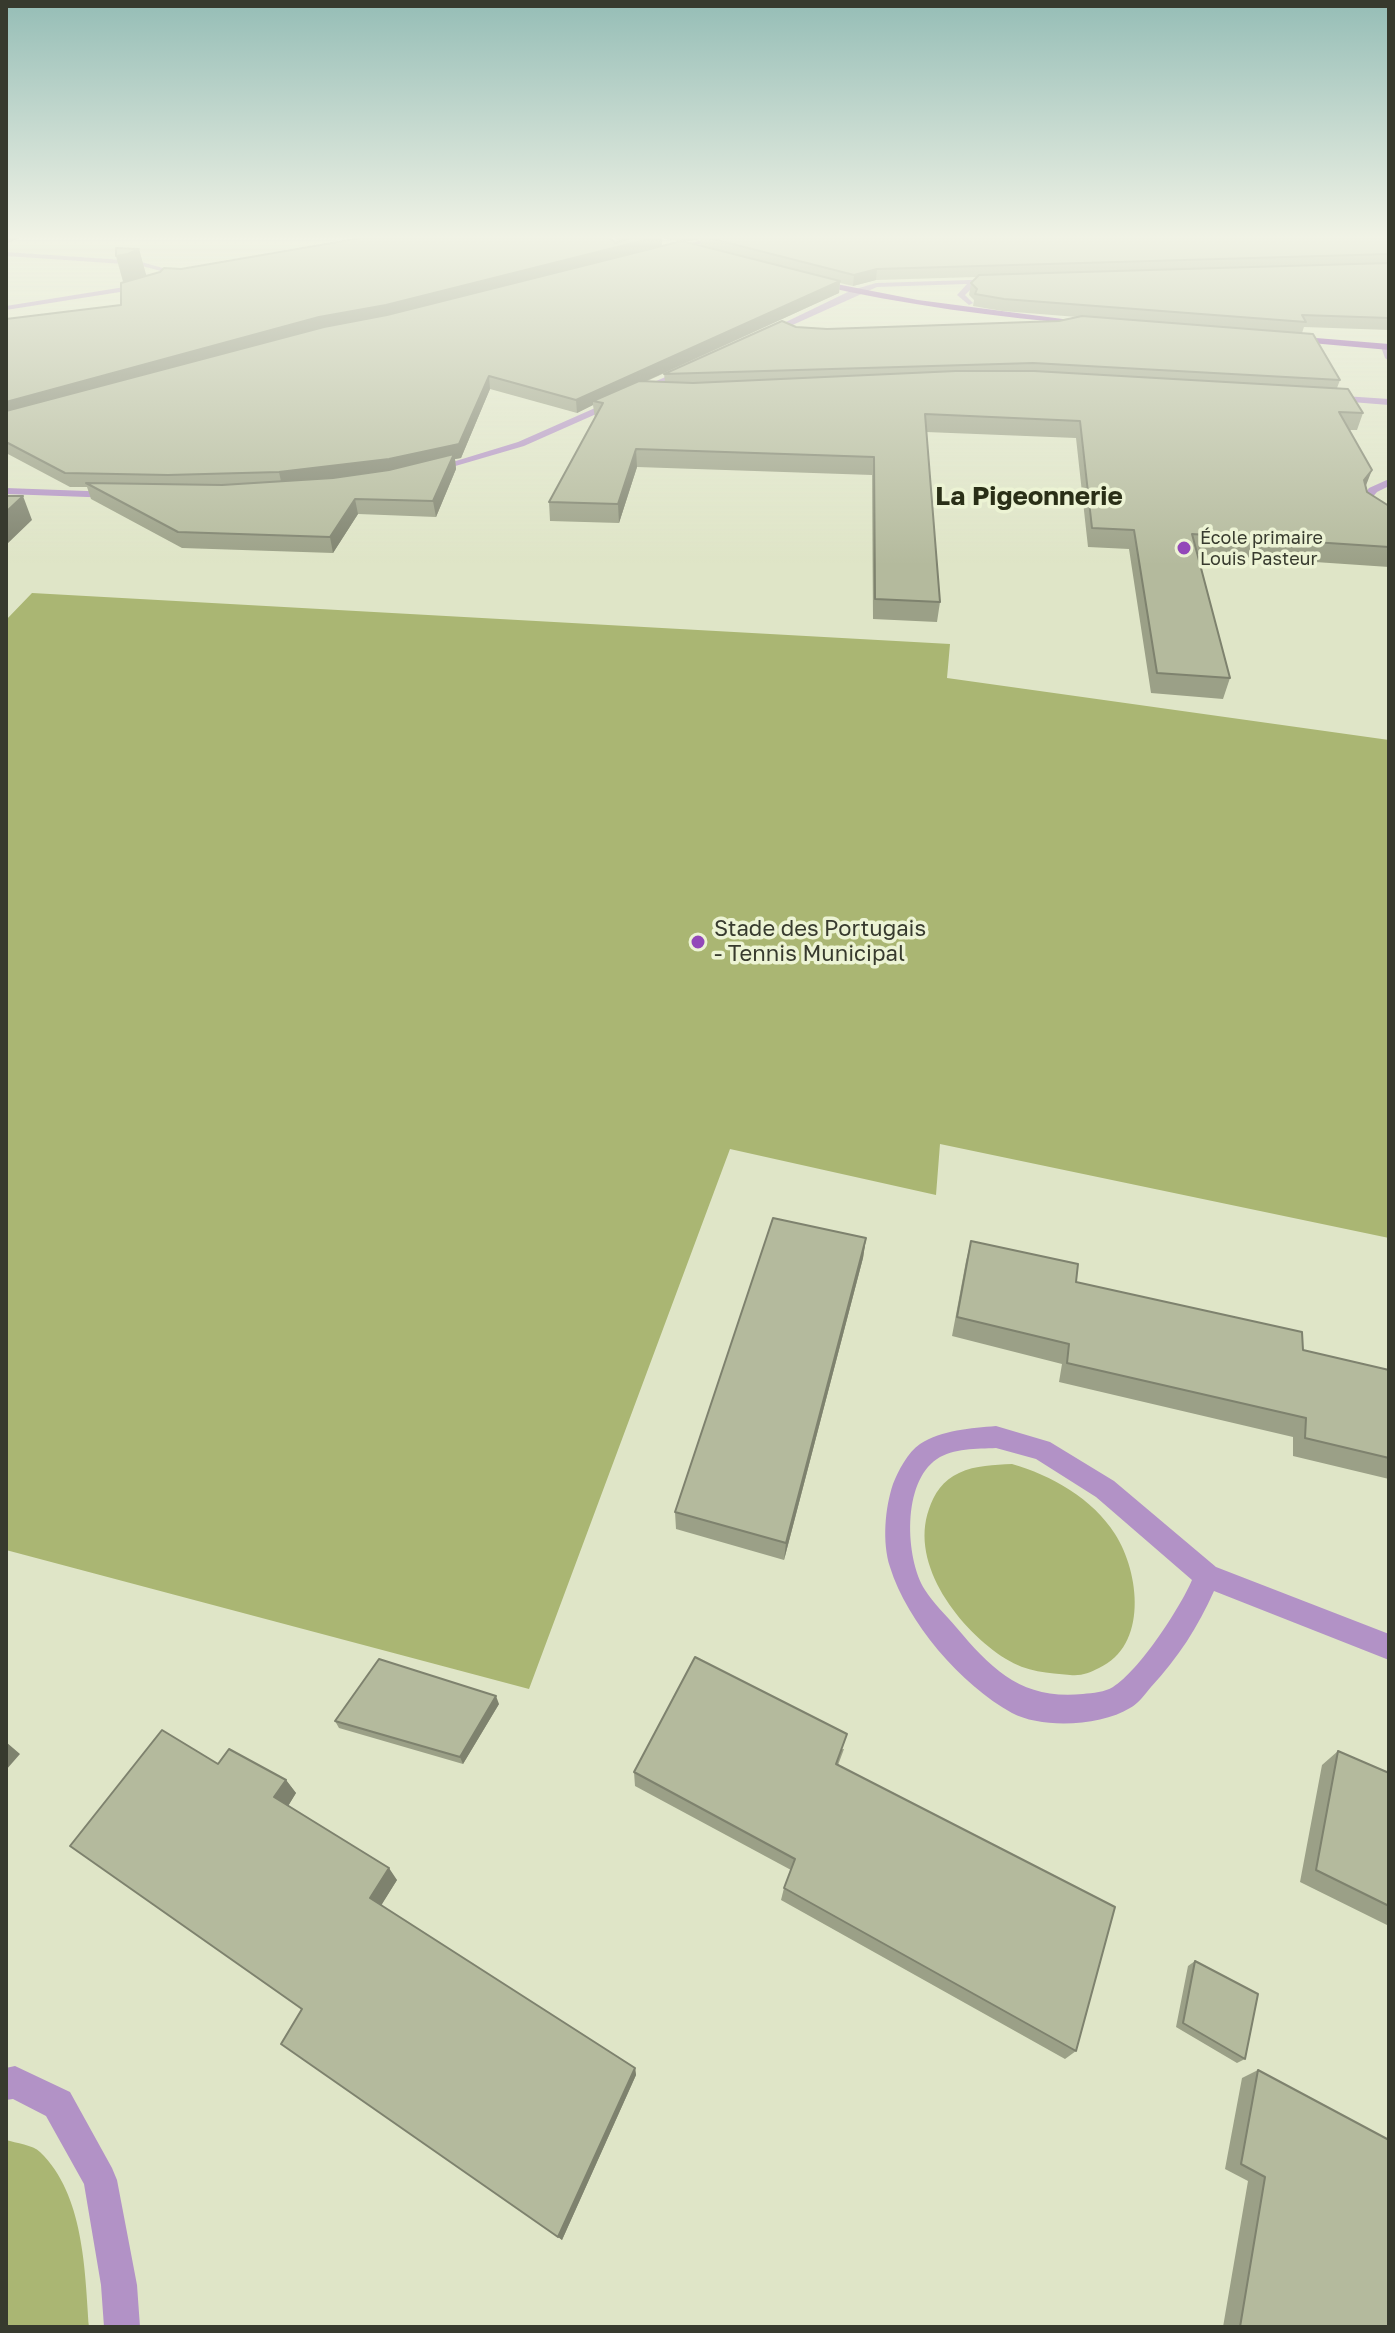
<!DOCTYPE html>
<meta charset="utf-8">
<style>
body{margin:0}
#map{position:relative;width:1395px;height:2333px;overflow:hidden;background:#dfe5c7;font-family:"Golos Text",sans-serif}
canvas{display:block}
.frame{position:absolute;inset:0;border:8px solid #373a2e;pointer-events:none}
</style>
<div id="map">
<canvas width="1395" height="2333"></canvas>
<div class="frame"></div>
</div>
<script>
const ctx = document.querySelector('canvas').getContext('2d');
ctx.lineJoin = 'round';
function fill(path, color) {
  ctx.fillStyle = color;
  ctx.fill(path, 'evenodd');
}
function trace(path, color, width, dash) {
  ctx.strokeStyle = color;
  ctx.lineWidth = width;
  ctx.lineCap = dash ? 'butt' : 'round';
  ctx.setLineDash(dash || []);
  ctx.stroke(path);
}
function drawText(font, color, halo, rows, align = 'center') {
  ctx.font = font + ' "Golos Text",sans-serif';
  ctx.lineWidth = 7;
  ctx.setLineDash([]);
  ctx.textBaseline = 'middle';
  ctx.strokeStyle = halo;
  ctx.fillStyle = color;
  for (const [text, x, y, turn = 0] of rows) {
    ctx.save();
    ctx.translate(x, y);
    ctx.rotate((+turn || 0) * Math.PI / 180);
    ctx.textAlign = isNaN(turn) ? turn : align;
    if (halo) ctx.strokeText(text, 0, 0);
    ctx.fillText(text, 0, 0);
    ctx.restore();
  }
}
const green = new Path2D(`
 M 32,593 L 950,644 L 947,678 L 1389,740 L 1389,1238 L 940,1144 L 936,1195 L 730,1149 L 529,1689 L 6,1550 L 6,620 Z
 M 1012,1464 C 1051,1475 1093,1499 1115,1534 C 1140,1573 1148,1646 1099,1668 C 1089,1673 1082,1676 1070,1675 C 1049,1673 1026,1672 1006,1659 C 960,1630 909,1565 929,1509 C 934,1494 943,1480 959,1473 C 976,1465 994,1465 1012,1464 Z
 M 6,2140 C 16,2143 33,2145 40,2152 C 84,2194 85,2271 89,2327 L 6,2327 Z`);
const minor = new Path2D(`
 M 6,252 L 138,261 L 170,270 L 162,281 L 139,289 L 6,310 L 6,306 L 137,285 L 156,277 L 161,271 L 138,265 L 6,256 Z
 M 1001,279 L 998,283 L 976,284 L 965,295 L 973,303 L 969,305 L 957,295 L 967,284 L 877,287 L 768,336 L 761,334 L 852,290 L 876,283 Z
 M 1380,344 L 1387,346 L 1389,361 L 1385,358 Z
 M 688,367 L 691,372 L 524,446 L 428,474 L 423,471 L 518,442 Z
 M 1329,395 L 1389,399 L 1389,405 L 1326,400 Z
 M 1389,479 L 1389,486 L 1377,492 L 1370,500 L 1372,506 L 1389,518 L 1389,526 L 1363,509 L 1360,500 L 1369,488 Z
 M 6,488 L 114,492 L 119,495 L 114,498 L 6,494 Z
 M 996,1426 L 1050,1442 L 1114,1481 L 1216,1567 L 1389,1634 L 1389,1660 L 1214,1591 C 1198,1627 1178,1658 1151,1687 C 1145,1694 1138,1704 1130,1708 C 1101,1726 1042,1729 1012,1713 C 961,1685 907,1622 890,1567 C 882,1542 885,1508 893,1484 C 898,1471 908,1452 920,1444 C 942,1430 971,1428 996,1426 ZM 996,1448 L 1036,1459 L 1096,1497 L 1192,1580 C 1180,1608 1139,1671 1113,1687 C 1105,1692 1093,1693 1083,1694 C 1023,1700 993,1671 956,1627 C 946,1615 933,1603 925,1590 C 905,1558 902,1482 937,1459 C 953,1448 977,1449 996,1448 Z
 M 15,2066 L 70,2092 L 112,2168 L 117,2180 L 137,2285 L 140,2327 L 104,2327 L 101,2285 L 84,2184 L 46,2116 L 13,2099 L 6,2100 L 6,2068 Z`);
const major = new Path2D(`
 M 710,238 L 721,238 L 669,252 L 665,250 Z
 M 816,280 L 918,300 L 1093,323 L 1089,325 C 996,317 904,305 813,284 Z
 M 1292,336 L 1389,344 L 1389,350 L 1289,341 Z`);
const wall = new Path2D(`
 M 615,238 L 1389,238 L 1389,330 L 1304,327 L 1302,333 L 1340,380 L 1337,388 L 1363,413 L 1357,430 L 1350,430 L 1367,492 L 1389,506 L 1389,567 L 1197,554 L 1230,678 L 1223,699 L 1151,693 L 1129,549 L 1088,547 L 1076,438 L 926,432 L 940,602 L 937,622 L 873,619 L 872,475 L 637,467 L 619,523 L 550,521 L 549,502 L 595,418 L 593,405 L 577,413 L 490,389 L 461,458 L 455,459 L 456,469 L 436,517 L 358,514 L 333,553 L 182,548 L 91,499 L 87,487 L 70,487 L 6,453 L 6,319 L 121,305 L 123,282 L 116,256 L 139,249 L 146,276 L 181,269 L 615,243 L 619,242 ZM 662,238 L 680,242 L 662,246 ZM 701,239 L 701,246 L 684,242 ZM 977,277 L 971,283 L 969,295 L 974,300 L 973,306 L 1002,311 L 1077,317 L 1059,321 L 827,329 L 796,327 L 664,374 L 665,382 L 645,382 L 839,293 L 840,283 L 853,286 L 876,280 Z
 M 866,1238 L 863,1258 L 784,1560 L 676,1529 L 675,1512 Z
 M 971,1241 L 1076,1282 L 1303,1350 L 1389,1370 L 1389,1479 L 1293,1456 L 1293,1437 L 1059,1382 L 1062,1364 L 952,1336 L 966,1261 Z
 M 499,1704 L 463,1764 L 339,1728 L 335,1721 Z
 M 844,1749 L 838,1765 L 1076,2051 L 1065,2059 L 781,1900 L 784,1888 L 791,1870 L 635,1786 L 634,1772 Z
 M 1338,1751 L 1389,1773 L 1389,1926 L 1300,1882 L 1322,1765 Z
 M 218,1764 L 286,1780 L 296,1793 L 288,1806 L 397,1880 L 381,1905 L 635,2068 L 636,2075 L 562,2240 L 302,2009 L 70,1846 Z
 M 1195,1961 L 1245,2059 L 1237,2063 L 1176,2027 L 1188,1966 Z
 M 1258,2070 L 1389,2327 L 1223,2327 L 1248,2181 L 1225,2169 L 1242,2078 Z`);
const shadedWall = new Path2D(`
 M 6,238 L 20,238 L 6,244 Z
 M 653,238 L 662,238 L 662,247 L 6,416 L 6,402 L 319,317 Z
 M 682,238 L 701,238 L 701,239 L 682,242 Z
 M 139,249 L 147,278 L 124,284 L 116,256 Z
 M 877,269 L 876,280 L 853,286 L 854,275 Z
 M 840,281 L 839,293 L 600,402 L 593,401 L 593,405 L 577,413 L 576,400 Z
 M 489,376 L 490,389 L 461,458 L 455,459 L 456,469 L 436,517 L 433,501 L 282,486 L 279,472 Z
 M 636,449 L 637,467 L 619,523 L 618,504 Z
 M 1372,470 L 1365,488 L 1364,480 Z
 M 23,496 L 32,520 L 6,545 L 6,512 Z
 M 355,499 L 358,514 L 333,553 L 330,537 Z
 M 866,1238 L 863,1258 L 784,1560 L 786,1543 Z
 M 496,1696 L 499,1704 L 463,1764 L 460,1757 Z
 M 6,1742 L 20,1754 L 6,1770 Z
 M 286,1780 L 296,1793 L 285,1811 L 274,1797 Z
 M 389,1868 L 397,1880 L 379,1909 L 370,1898 Z
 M 635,2068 L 636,2075 L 562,2240 L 558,2237 Z`);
const building = new Path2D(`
 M 361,238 L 610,238 L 615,243 L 628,239 L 627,238 L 653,238 L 386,305 L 319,317 L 6,402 L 6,319 L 121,305 L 121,283 L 160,272 L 164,268 L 181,269 Z
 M 709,238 L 1389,238 L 1389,254 L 877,269 L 854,275 Z
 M 682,241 L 840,281 L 576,400 L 489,376 L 459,444 L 389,459 L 279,472 L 168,475 L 65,473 L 6,442 L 6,411 L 324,327 L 387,315 Z
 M 116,248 L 139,249 L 128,254 L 116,256 Z
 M 1389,263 L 1389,318 L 1302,315 L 1306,322 L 1004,299 L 975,294 L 977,289 L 971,283 L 979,275 Z
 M 1082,316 L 1313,334 L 1340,380 L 1033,363 L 664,374 L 782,321 L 796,327 L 827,329 L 1059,321 Z
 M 956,371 L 1034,371 L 1348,389 L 1363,413 L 1339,412 L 1372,470 L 1364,480 L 1367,492 L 1389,506 L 1389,547 L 1192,534 L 1230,678 L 1157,673 L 1134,530 L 1092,528 L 1080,421 L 925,414 L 940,602 L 875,599 L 874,457 L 636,449 L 618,504 L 549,502 L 603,403 L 593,401 L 639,381 L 693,383 Z
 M 454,454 L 433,501 L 355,499 L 330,537 L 178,532 L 86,483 L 222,485 L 333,478 L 389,470 Z
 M 6,496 L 23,496 L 6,512 Z
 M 773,1218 L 866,1238 L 786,1543 L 675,1512 Z
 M 971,1241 L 1078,1264 L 1076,1282 L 1302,1332 L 1303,1350 L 1389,1370 L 1389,1458 L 1305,1438 L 1306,1418 L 1067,1363 L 1069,1344 L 957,1317 Z
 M 695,1657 L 847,1734 L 836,1764 L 1115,1907 L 1076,2051 L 784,1888 L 795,1859 L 634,1772 Z
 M 379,1659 L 496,1696 L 460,1757 L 335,1721 Z
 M 162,1730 L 218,1764 L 229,1749 L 286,1780 L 274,1797 L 389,1868 L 370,1898 L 635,2068 L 558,2237 L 281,2044 L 302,2009 L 70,1846 Z
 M 1338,1751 L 1389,1773 L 1389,1906 L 1316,1870 Z
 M 1195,1961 L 1258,1994 L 1245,2059 L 1183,2023 Z
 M 1258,2070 L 1389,2140 L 1389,2327 L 1240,2327 L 1265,2177 L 1241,2164 Z`);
const markers = [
 [1184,548,8,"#9348b9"],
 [698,942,8,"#9348b9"]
];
const farPoinames = [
 ["École primaire",1200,538],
 ["Louis Pasteur",1200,559]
];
const poiNames = [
 ["Stade des Portugais",714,929],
 ["- Tennis Municipal",714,954]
];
const farDistrictnames = [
 ["La Pigeonnerie",1029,497]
];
fill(green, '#aab673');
fill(minor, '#b292c6');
fill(major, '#894aaa');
fill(wall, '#9ba087');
fill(shadedWall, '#7e826e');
fill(building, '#b4ba9d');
trace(building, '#7e826e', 2);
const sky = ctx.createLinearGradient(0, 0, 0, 565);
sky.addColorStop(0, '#95bdb6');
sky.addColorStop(0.42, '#f1f3e6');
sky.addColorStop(1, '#f1f3e600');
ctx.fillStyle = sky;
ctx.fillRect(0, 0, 1395, 565);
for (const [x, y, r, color] of markers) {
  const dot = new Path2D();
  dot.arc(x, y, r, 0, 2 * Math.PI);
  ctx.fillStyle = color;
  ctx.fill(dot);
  trace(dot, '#ecf3d4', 3);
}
drawText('18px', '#373a2e', '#ecf3d4', farPoinames, 'left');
drawText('22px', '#373a2e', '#ecf3d4', poiNames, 'left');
drawText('bold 26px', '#2a2f17', '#ecf3d4', farDistrictnames);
</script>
